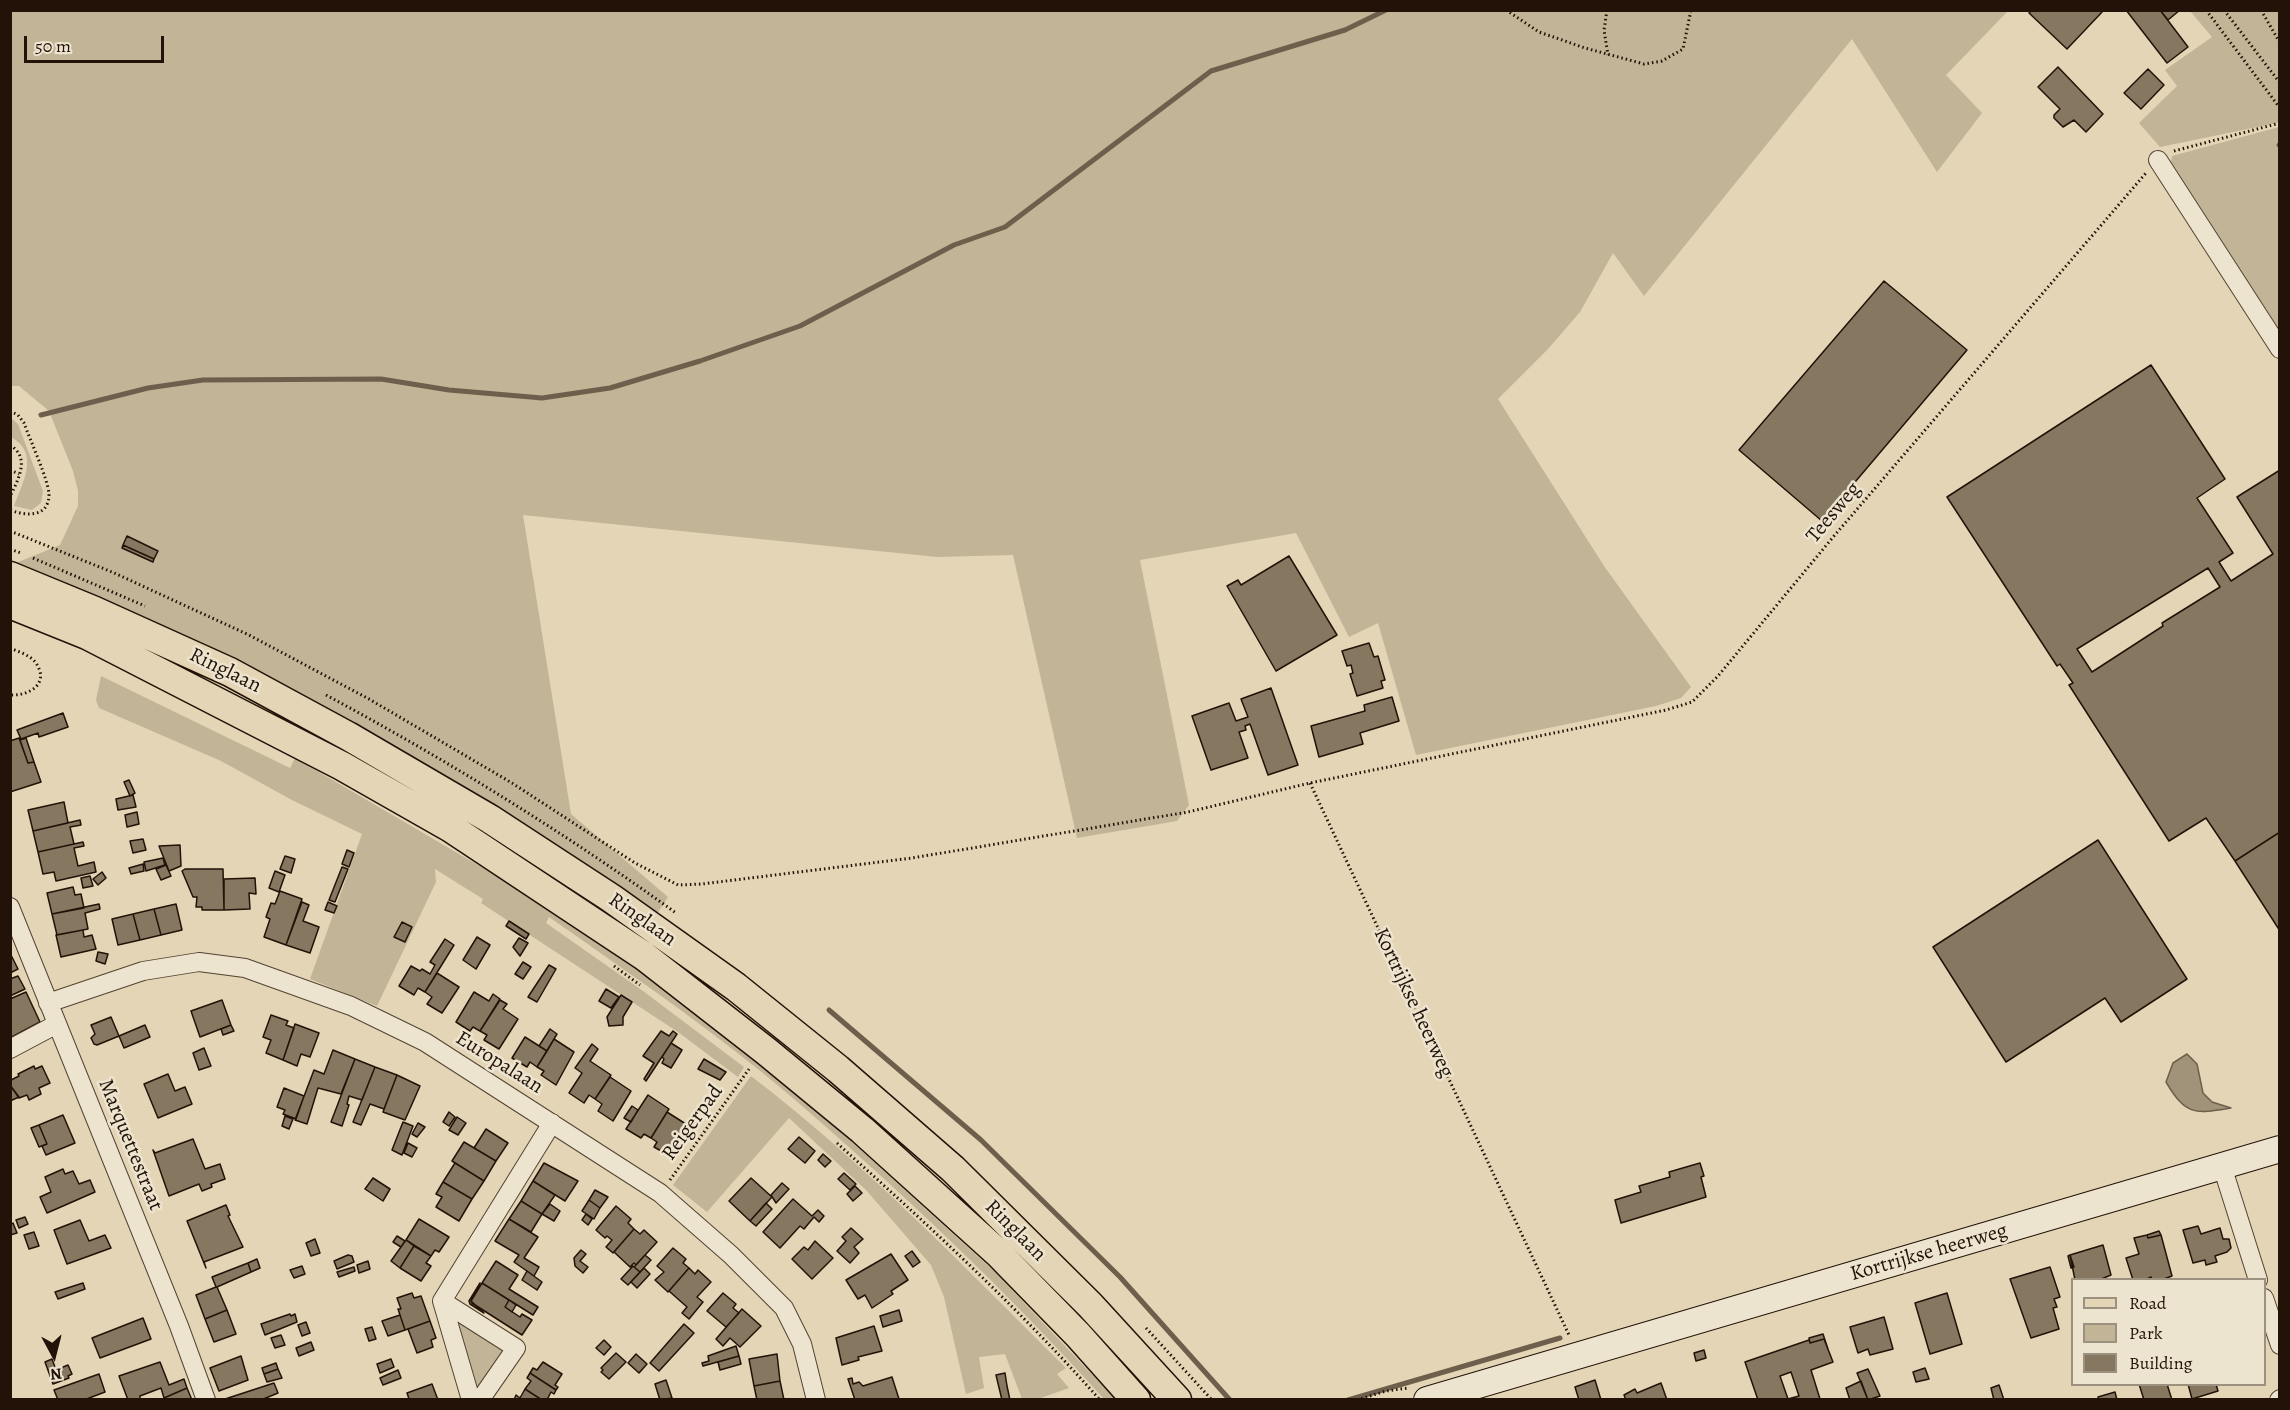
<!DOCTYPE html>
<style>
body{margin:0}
#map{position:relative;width:2290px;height:1410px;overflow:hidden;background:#e3d5b5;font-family:Alegreya,serif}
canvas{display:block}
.frame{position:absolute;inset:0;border:12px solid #221207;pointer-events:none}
.legend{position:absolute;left:2071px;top:1278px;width:195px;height:108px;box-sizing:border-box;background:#ede4cf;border:2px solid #9c907f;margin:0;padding:8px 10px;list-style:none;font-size:18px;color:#221207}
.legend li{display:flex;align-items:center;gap:12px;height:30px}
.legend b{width:30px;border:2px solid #9c907f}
.north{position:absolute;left:24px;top:1326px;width:60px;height:60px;-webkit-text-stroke:4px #ede4cf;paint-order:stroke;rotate:173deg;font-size:16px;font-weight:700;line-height:24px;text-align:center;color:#221207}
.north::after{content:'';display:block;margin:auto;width:21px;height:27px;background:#221207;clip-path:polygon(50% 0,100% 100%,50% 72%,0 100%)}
.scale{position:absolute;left:24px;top:36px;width:140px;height:27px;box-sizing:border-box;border:3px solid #221207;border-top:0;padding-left:8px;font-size:18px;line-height:21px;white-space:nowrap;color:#221207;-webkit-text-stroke:4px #ede4cf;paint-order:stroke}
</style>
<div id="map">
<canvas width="2290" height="1410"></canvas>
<div class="frame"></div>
<ul class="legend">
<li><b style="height:8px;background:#e3d5b5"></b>Road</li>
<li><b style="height:16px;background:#c2b497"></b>Park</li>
<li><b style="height:16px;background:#867761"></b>Building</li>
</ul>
<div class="north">N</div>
<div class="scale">50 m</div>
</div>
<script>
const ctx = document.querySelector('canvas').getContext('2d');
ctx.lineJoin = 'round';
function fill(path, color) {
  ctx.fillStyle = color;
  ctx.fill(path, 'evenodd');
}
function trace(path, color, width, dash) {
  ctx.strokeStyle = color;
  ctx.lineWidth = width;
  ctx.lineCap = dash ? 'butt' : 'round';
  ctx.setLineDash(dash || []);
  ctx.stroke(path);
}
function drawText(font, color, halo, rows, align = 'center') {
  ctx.font = font + ' Alegreya,serif';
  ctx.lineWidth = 5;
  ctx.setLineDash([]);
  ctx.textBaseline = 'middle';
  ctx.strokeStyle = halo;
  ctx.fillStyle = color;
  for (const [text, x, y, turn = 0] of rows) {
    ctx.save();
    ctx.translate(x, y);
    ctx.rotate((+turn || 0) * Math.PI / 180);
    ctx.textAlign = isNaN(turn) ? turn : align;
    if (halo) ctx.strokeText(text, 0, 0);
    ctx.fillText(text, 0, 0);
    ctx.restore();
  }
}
const green = new Path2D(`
 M 10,11 L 2008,11 L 1946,75 L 1982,113 L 1937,172 L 1852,39 L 1644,296 L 1613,253 L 1580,312 L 1548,349 L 1498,399 L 1604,566 L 1691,687 L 1681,698 L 1656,706 L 1416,755 L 1378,623 L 1349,637 L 1296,533 L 1140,560 L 1189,805 L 1177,821 L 1077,838 L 1013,555 L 937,557 L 523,515 L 571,814 L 668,897 L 655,917 L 11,565 L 60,545 L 78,506 L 78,491 L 73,471 L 49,411 L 19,386 L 11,386 Z
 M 2190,11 L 2279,11 L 2280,119 L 2277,123 L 2160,147 L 2139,123 L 2177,86 L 2165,70 L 2212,37 Z
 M 2279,127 L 2280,127 L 2279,330 L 2171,162 L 2172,156 Z
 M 10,417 L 18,424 L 43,491 L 41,503 L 32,510 L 14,506 C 23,482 40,453 11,437 Z
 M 101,676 L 290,768 L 295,758 L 553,909 L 635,967 L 797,1092 L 996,1273 L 1115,1399 L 1104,1399 C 1008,1292 903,1193 794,1099 C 717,1033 632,975 549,917 L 546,923 L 643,991 L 744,1067 L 738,1077 L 678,1032 L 481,903 L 483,899 L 435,869 L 436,882 L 377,1006 L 310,979 L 362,834 L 292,800 L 221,761 L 99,708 L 96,700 Z
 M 751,1076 C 865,1163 965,1268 1066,1368 L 1057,1374 L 1069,1388 L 1038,1399 L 1022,1399 L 1005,1354 L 979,1357 L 984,1388 L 966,1394 L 944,1297 L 931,1265 L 866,1190 L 789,1118 L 707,1212 L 673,1185 Z
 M 457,1321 L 501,1348 L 505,1354 L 478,1392 L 453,1322 Z`);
const water = new Path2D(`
 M 2187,1054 L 2197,1064 L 2203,1093 L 2212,1102 L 2231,1108 C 2195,1114 2186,1116 2166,1082 L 2173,1063 Z`);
const stream = new Path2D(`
 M 2279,145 L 2280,146
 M 41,415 L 148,388 L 203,380 L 381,379 L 449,390 L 542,398 L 610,388 L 700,361 L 800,326 L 954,245 L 1005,227 L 1211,71 L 1345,30 L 1386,10
 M 829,1010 L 981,1140 L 1120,1277 L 1230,1400
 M 1348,1400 L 1560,1338`);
const building = new Path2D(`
 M 2032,10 L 2104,10 L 2067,49 L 2029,13 Z
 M 2126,10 L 2160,10 L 2188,47 L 2167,63 Z
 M 2160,10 L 2180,10 L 2168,20 Z
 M 2058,67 L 2103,114 L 2086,132 L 2074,120 L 2063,127 L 2054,118 L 2054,115 L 2060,109 L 2038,87 Z
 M 2148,69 L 2164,85 L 2141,109 L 2124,93 Z
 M 1884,281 L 1967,350 L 1822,521 L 1739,450 Z
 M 2151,365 L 2225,479 L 2197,498 L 2233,553 L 2219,562 L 2231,581 L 2273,554 L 2237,497 L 2280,470 L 2280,832 L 2235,861 L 2206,818 L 2169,841 L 2069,685 L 2073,683 L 2060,664 L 2057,666 L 1947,497 ZM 2208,568 L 2220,587 L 2162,623 L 2163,626 L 2092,672 L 2077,649 Z
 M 127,536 L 158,551 L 154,559 L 123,545 Z
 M 123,545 L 154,559 L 153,562 L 122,548 Z
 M 1289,556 L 1337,635 L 1276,671 L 1227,586 L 1238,580 L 1241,585 Z
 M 1369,643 L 1374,657 L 1378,656 L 1385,680 L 1381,681 L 1383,688 L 1357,696 L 1350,674 L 1353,673 L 1351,665 L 1347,666 L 1342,651 Z
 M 1271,688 L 1298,765 L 1268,775 L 1250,724 L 1245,726 L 1246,730 L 1239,732 L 1248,758 L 1211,770 L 1192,716 L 1229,703 L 1236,721 L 1248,717 L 1241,699 Z
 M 1392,697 L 1399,721 L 1360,733 L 1363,744 L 1319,757 L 1311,726 L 1365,711 L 1364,705 Z
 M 63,713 L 68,727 L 39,737 L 38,733 L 21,739 L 17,730 Z
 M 19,738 L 28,763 L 34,762 L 41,782 L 10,792 L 10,741 Z
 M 26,738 L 34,762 L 28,763 L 20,740 Z
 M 129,780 L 135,793 L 130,796 L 124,782 Z
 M 133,795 L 136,807 L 118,810 L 116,799 Z
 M 64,802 L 68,823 L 33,831 L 28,810 Z
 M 137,812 L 139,824 L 127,827 L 125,815 Z
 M 80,820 L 81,825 L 70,827 L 74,844 L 38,852 L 33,831 Z
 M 2280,832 L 2280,931 L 2235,861 Z
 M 143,839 L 146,850 L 133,853 L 130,841 Z
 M 2098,840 L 2187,979 L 2121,1022 L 2105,998 L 2006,1062 L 1933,947 Z
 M 83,842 L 84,846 L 74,848 L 78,866 L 94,862 L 96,872 L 56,881 L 54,872 L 43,874 L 38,852 Z
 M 180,845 L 181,866 L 169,871 L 159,846 Z
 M 347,850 L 354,853 L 349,867 L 342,864 Z
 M 285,856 L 295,859 L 291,873 L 280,869 Z
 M 163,858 L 165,865 L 146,871 L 144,862 Z
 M 143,864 L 144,871 L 131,874 L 129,868 Z
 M 166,865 L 171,876 L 161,880 L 156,869 Z
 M 342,867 L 348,869 L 335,902 L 329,900 Z
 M 185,869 L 223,869 L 224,910 L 202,910 L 202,907 L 196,907 L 197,897 L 193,897 L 182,871 Z
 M 275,871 L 285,875 L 279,892 L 269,888 Z
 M 102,872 L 106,878 L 98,885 L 93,879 Z
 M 90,876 L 93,886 L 83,888 L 81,878 Z
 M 255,878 L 256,894 L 249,893 L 250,909 L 224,910 L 224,879 Z
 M 73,887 L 75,895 L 81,894 L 84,908 L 52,914 L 47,893 Z
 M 280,891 L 302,899 L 286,945 L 264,937 L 270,919 L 266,917 L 271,903 L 275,904 Z
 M 302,902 L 309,905 L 303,921 L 319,927 L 310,953 L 286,945 Z
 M 328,902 L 337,906 L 334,913 L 325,910 Z
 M 99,904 L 100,909 L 85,913 L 88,929 L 57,935 L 52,914 Z
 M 176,904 L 182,930 L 161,935 L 154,909 Z
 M 154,909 L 161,935 L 140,940 L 133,914 Z
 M 133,914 L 140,940 L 118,945 L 112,919 Z
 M 509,921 L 529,934 L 526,939 L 506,926 Z
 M 402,922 L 412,927 L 405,942 L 394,937 Z
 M 83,930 L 84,937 L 92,935 L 96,949 L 61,957 L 56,935 Z
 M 477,937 L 490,945 L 476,969 L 463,960 Z
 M 519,938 L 528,943 L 520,956 L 513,947 Z
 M 445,939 L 454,945 L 425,992 L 418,988 L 414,995 L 399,986 L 411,966 L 420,971 L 422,969 L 430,974 L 435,965 L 430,962 Z
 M 98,952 L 108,954 L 105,964 L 96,961 Z
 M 11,955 L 18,969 L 10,973 L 10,956 Z
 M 523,962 L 531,967 L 523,979 L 515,974 Z
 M 549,965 L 556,969 L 537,1002 L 528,997 Z
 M 437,973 L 459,987 L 442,1013 L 427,1004 L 432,997 L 425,992 Z
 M 18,976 L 25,989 L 10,996 L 10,979 Z
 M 606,989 L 619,997 L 611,1008 L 599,1001 Z
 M 26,992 L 40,1022 L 10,1038 L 10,999 Z
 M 474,992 L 489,1001 L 493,994 L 500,999 L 480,1031 L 473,1027 L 470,1031 L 456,1022 Z
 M 621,995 L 632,1002 L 623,1017 L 623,1025 L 609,1026 L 607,1017 Z
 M 222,1000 L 231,1025 L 200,1037 L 191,1011 Z
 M 500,1000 L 507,1004 L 503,1009 L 518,1019 L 499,1049 L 484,1040 L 487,1035 L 480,1031 Z
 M 271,1015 L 288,1021 L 286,1025 L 294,1028 L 283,1060 L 266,1053 L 271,1040 L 263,1037 Z
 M 111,1017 L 119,1036 L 145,1025 L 150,1037 L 124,1048 L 119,1036 L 97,1045 L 94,1044 L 91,1038 L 95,1034 L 91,1025 Z
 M 295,1024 L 319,1033 L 310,1057 L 301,1054 L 297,1066 L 283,1060 Z
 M 231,1025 L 234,1031 L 223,1035 L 221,1029 Z
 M 550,1029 L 557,1034 L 547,1051 L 539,1046 Z
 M 661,1031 L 669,1036 L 673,1031 L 677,1034 L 646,1081 L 644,1079 L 654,1063 L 643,1056 Z
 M 525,1037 L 547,1051 L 537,1067 L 530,1062 L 527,1067 L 512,1058 Z
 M 554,1039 L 574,1052 L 556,1085 L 541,1075 L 544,1071 L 537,1067 Z
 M 671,1043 L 682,1050 L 671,1068 L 662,1063 L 664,1059 L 662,1057 Z
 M 592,1044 L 598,1049 L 590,1061 L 611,1075 L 595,1099 L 589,1095 L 584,1103 L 569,1093 L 582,1073 L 575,1068 Z
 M 204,1048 L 211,1066 L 199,1070 L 193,1053 Z
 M 333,1050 L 355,1059 L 341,1094 L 318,1088 L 307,1124 L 295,1120 L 314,1070 L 324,1074 Z
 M 355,1059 L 375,1067 L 362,1100 L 349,1096 L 347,1104 L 349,1105 L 342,1126 L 331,1122 Z
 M 704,1059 L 726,1072 L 720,1080 L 698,1069 Z
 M 34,1066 L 35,1069 L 42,1066 L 50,1083 L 39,1088 L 41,1094 L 29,1100 L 27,1095 L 19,1098 L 10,1085 L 11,1080 L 19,1076 L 18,1074 Z
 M 375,1067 L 397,1075 L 384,1109 L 370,1104 L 361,1125 L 353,1122 Z
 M 168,1074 L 175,1091 L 185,1087 L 192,1104 L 158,1118 L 144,1084 Z
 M 397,1075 L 420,1086 L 405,1120 L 383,1112 Z
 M 610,1077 L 631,1091 L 613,1121 L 598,1111 L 602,1104 L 595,1099 Z
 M 10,1085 L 19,1097 L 10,1101 Z
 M 284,1088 L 304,1096 L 296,1119 L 283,1114 L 285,1110 L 277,1107 Z
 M 648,1095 L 669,1109 L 651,1138 L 644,1134 L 641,1138 L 626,1129 Z
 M 632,1106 L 638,1110 L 631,1122 L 624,1118 Z
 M 449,1112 L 455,1117 L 449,1126 L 443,1122 Z
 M 667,1112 L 689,1126 L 670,1156 L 654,1147 L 657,1142 L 651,1138 Z
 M 63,1115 L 75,1143 L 46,1155 L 42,1146 L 47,1144 L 39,1125 Z
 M 285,1116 L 293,1119 L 289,1129 L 282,1126 Z
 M 457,1117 L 466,1123 L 458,1135 L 449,1130 Z
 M 403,1122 L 413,1126 L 402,1155 L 392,1150 Z
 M 418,1123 L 425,1127 L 417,1137 L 412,1134 Z
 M 39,1125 L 47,1144 L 39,1147 L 31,1128 Z
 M 486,1129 L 508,1143 L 496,1161 L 474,1148 Z
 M 799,1137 L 815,1151 L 805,1163 L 788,1149 Z
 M 193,1139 L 205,1169 L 220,1164 L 225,1179 L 211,1184 L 212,1187 L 202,1191 L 199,1184 L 169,1196 L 153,1150 L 155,1153 Z
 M 464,1142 L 496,1161 L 484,1181 L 452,1161 Z
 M 408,1143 L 417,1148 L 412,1157 L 404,1153 Z
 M 823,1154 L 831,1161 L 825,1167 L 818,1160 Z
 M 455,1163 L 484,1181 L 472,1199 L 443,1182 Z
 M 544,1163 L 578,1181 L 565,1201 L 533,1181 Z
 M 1700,1163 L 1704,1176 L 1701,1177 L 1706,1197 L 1621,1223 L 1615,1200 L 1641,1192 L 1639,1186 L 1670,1177 L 1669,1172 Z
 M 63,1169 L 65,1174 L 73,1171 L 79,1184 L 90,1180 L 95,1192 L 47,1213 L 40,1197 L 51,1192 L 45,1177 Z
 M 844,1173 L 856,1184 L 850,1190 L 838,1179 Z
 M 373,1178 L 390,1189 L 383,1201 L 365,1189 Z
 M 751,1178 L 772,1197 L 750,1221 L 729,1201 Z
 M 533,1181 L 555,1195 L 542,1214 L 521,1201 Z
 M 443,1182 L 472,1199 L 459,1221 L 436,1207 L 442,1197 L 436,1194 Z
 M 782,1183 L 789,1189 L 776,1203 L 771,1195 Z
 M 855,1186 L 862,1193 L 853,1201 L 847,1194 Z
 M 595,1190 L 608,1197 L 600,1208 L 589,1200 Z
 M 793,1199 L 812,1216 L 818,1210 L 824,1216 L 819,1222 L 814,1217 L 804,1229 L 800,1226 L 780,1248 L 763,1232 Z
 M 589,1200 L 600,1208 L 594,1219 L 582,1211 Z
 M 521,1201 L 542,1214 L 531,1232 L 509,1219 Z
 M 766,1203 L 772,1209 L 756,1226 L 750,1221 Z
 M 550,1204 L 560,1211 L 554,1221 L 542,1214 Z
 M 226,1205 L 230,1215 L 228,1216 L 243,1247 L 204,1262 L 206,1268 L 187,1221 Z
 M 616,1206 L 631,1219 L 628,1223 L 634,1229 L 613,1253 L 606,1247 L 612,1240 L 607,1236 L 605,1238 L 596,1230 Z
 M 586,1214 L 592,1219 L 588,1225 L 582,1220 Z
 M 25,1217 L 28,1224 L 19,1228 L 16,1220 Z
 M 419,1219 L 449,1237 L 439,1252 L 435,1250 L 431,1256 L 406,1240 Z
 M 509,1219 L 538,1237 L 524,1258 L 539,1267 L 534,1276 L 514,1262 L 519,1255 L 495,1241 Z
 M 80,1220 L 89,1241 L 105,1235 L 111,1248 L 67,1264 L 54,1230 Z
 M 13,1223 L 17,1233 L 10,1235 L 10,1225 Z
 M 2198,1226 L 2201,1234 L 2220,1228 L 2223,1239 L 2229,1239 L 2231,1248 L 2227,1252 L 2215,1256 L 2217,1262 L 2206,1265 L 2205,1260 L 2193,1263 L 2183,1230 Z
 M 851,1228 L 863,1239 L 854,1247 L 859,1253 L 850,1263 L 837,1251 L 846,1241 L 842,1237 Z
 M 634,1229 L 640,1234 L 644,1230 L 657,1242 L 636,1265 L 634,1263 L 630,1267 L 614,1252 Z
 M 2159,1231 L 2161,1235 L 2148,1238 L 2147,1235 Z
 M 34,1232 L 39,1246 L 29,1249 L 24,1235 Z
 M 2147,1235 L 2148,1238 L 2161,1235 L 2172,1276 L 2161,1280 L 2152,1280 L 2151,1277 L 2145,1280 L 2133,1280 L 2126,1258 L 2139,1254 L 2134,1238 Z
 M 397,1236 L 405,1241 L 401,1247 L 393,1242 Z
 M 315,1239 L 320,1253 L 311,1256 L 306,1243 Z
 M 406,1240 L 414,1246 L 400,1268 L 391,1261 Z
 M 815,1241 L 833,1258 L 812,1279 L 792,1259 L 804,1247 L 808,1250 Z
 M 2103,1245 L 2111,1275 L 2099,1280 L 2075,1280 L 2070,1255 Z
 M 414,1246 L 431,1256 L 426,1263 L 431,1266 L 421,1281 L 400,1268 Z
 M 673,1248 L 686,1259 L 683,1263 L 689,1268 L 668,1292 L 655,1280 L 664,1272 L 657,1266 Z
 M 581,1250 L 586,1254 L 580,1261 L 588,1267 L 583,1273 L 575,1266 L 574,1258 Z
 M 912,1251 L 920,1262 L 913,1267 L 905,1256 Z
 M 891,1254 L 908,1280 L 891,1291 L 893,1294 L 872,1308 L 865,1295 L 858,1299 L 846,1280 Z
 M 348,1255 L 352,1256 L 354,1262 L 337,1269 L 334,1261 Z
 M 645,1255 L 651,1260 L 640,1272 L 634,1267 Z
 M 2070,1255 L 2074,1267 L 2071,1268 L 2068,1256 Z
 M 257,1259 L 260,1268 L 251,1272 L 248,1263 Z
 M 368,1261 L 370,1269 L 359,1273 L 357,1265 Z
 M 496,1261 L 518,1275 L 509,1289 L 538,1307 L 533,1315 L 482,1283 Z
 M 248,1263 L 251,1272 L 217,1287 L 227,1310 L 205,1319 L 196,1295 L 216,1287 L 212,1277 Z
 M 302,1266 L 305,1274 L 294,1278 L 290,1270 Z
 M 633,1266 L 640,1272 L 628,1285 L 621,1279 Z
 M 354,1267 L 355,1271 L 339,1277 L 337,1272 Z
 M 2050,1267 L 2060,1297 L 2054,1299 L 2057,1307 L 2053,1308 L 2059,1329 L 2031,1338 L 2010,1279 Z
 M 644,1268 L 650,1274 L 637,1288 L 631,1282 Z
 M 689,1268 L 695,1274 L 698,1270 L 711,1282 L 697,1297 L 703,1302 L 689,1319 L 682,1313 L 687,1307 L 669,1291 Z
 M 527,1271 L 542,1282 L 537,1290 L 522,1280 Z
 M 83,1283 L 85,1289 L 58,1299 L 55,1292 Z
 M 480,1283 L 471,1301 L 484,1313 L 470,1304 L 469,1301 Z
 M 482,1283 L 509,1300 L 505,1307 L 520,1317 L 522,1314 L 532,1320 L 522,1335 L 472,1303 L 471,1301 Z
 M 412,1293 L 414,1298 L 421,1296 L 430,1321 L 405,1330 L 398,1309 L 401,1309 L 397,1298 Z
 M 723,1293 L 736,1304 L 733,1308 L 739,1313 L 726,1327 L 707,1311 Z
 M 1947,1293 L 1962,1344 L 1930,1354 L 1915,1303 Z
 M 509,1300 L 516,1305 L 512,1312 L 505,1307 Z
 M 742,1309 L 761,1326 L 740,1347 L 730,1338 L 723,1346 L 716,1339 Z
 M 227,1310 L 236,1334 L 214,1342 L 205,1319 Z
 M 899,1310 L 902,1321 L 883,1327 L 880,1316 Z
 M 290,1314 L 291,1316 L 295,1314 L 297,1322 L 265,1335 L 261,1324 Z
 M 400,1315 L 405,1330 L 388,1336 L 382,1321 Z
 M 1884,1317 L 1893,1349 L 1870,1355 L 1868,1349 L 1858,1353 L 1850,1327 Z
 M 143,1318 L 151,1339 L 100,1358 L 92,1338 Z
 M 430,1321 L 436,1338 L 431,1340 L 433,1347 L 417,1353 L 408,1329 Z
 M 306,1322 L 310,1333 L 302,1336 L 298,1325 Z
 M 684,1324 L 694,1333 L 659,1371 L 650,1363 Z
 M 874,1326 L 882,1351 L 858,1357 L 859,1360 L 842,1365 L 836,1338 Z
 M 372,1327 L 376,1339 L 369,1341 L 365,1329 Z
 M 1823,1334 L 1828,1349 L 1824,1339 L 1810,1343 L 1809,1338 Z
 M 281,1335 L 285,1345 L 275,1348 L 271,1338 Z
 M 1824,1339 L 1833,1362 L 1811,1370 L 1820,1399 L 1758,1400 L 1745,1362 L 1809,1340 L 1810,1343 ZM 1791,1372 L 1799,1396 L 1788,1399 L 1780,1376 Z
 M 604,1340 L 611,1347 L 604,1355 L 596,1348 Z
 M 311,1342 L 314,1350 L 299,1356 L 296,1348 Z
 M 736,1346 L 739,1356 L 703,1366 L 702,1363 L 709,1361 L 708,1356 Z
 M 1704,1350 L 1706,1358 L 1696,1361 L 1694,1353 Z
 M 616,1353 L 626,1362 L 609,1379 L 601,1372 L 603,1370 L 601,1368 Z
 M 636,1354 L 647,1364 L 639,1373 L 628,1363 Z
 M 777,1354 L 780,1381 L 754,1386 L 749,1359 Z
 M 241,1356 L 248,1380 L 219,1391 L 210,1368 Z
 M 739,1356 L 741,1364 L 720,1370 L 718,1362 Z
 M 52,1359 L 56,1370 L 68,1365 L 72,1374 L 68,1376 L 69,1378 L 53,1384 L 45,1362 Z
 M 391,1359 L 394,1367 L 380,1373 L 377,1364 Z
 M 160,1362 L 169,1385 L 184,1379 L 187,1388 L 164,1398 L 161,1388 L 140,1396 L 140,1400 L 128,1400 L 119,1376 Z
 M 543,1362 L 562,1374 L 555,1385 L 558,1387 L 556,1390 L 530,1373 L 533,1368 L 537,1370 Z
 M 276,1363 L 278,1369 L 264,1374 L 262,1368 Z
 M 1925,1368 L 1929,1379 L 1916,1382 L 1913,1372 Z
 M 278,1369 L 282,1378 L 267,1382 L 264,1374 Z
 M 1868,1369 L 1880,1396 L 1868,1400 L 1857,1373 Z
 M 398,1370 L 401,1378 L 383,1385 L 380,1378 Z
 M 530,1373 L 556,1390 L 554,1394 L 551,1392 L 547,1400 L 542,1400 L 525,1389 L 531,1381 L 527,1378 Z
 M 1005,1373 L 1007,1386 L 1010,1400 L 1002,1400 L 996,1375 Z
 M 99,1374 L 105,1392 L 84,1400 L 58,1400 L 54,1390 Z
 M 892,1377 L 899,1399 L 855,1400 L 848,1379 L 852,1378 L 853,1384 L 859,1382 L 863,1386 Z
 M 666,1380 L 672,1398 L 660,1400 L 655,1384 Z
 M 1595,1380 L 1601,1400 L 1579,1400 L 1575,1387 Z
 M 780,1381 L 784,1400 L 757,1400 L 754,1386 Z
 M 1861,1381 L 1868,1400 L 1850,1400 L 1846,1388 Z
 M 274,1383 L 278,1393 L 261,1400 L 222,1400 Z
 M 1661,1383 L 1667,1400 L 1626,1400 L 1624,1395 L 1635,1389 L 1637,1393 Z
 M 432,1384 L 438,1400 L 409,1399 L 407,1393 Z
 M 2139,1384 L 2167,1384 L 2172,1400 L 2144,1400 Z
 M 2188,1384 L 2216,1384 L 2218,1391 L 2192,1399 Z
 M 1999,1385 L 2004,1400 L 1994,1400 L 1991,1388 Z
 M 187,1388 L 192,1400 L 165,1400 L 164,1398 Z
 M 525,1389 L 542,1400 L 514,1400 L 516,1395 L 520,1398 Z
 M 2115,1392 L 2117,1400 L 2099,1400 L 2098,1397 Z`);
const path = new Path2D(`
 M 1506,10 L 1539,32 L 1585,48 L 1644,64 L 1662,61 L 1683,49 L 1691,10
 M 1607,10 L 1604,30 L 1608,55
 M 2206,10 L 2280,108
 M 2224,10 L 2280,83
 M 2261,10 L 2280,43
 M 2174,151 L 2280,123
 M 10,411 L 18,415 L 24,423 C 30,440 48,479 49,494 C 49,518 26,516 10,510
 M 10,445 C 31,458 18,479 10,497
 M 10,470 L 19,474
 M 10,531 L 112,572 L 249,635 L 369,699 L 512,783 L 635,863 L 678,885 L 702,884 L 912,858 L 1188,812 L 1310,783 L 1666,710 L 1692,702 L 1718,676 L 1834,536 L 2146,173
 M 10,549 L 21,553
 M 33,558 L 145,606
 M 10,648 C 19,652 30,655 36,663 C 50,684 29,696 10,695
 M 326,695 C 447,760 565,833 676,913
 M 1310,783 L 1569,1335
 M 614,966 L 640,985
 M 837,1143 C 928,1225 1019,1308 1100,1400
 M 670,1180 L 749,1069
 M 1146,1328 L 1212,1400
 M 1357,1400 L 1386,1391 L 1408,1388`);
const street = new Path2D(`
 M 2158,160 L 2280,349
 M 10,907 L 179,1326 L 206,1400
 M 48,1003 L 143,971 L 199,962 L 245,968 L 351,1006 L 425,1042 L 660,1193 L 731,1255 L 784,1308 L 802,1344 L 816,1400
 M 10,1049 L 57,1024
 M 2222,1166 L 2258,1280
 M 2264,1298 L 2280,1345
 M 442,1301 L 516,1348 L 480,1400
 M 471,1400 L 442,1301 L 552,1123
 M 2279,1400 L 2280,1399`);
const secondary = new Path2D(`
 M 1427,1400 L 2280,1149`);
const primary = new Path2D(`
 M 10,576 L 95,611 L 230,672 L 348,736 L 490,819 L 611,898 L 736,987 L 838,1069 L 953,1169 L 1090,1305 L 1177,1400
 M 10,604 L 87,635 L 342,766 L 451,828 L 644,956 L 766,1051 L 862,1130 L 998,1253 L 1078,1335 L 1136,1400`);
const streetNames = [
 ["Teesweg",1834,513,-50],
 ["Ringlaan",225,671,26],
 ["Ringlaan",642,920,35],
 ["Kortrijkse heerweg",1413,1003,65],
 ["Europalaan",499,1063,32],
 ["Reigerpad",693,1123,-54],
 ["Marquettestraat",130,1145,68],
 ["Ringlaan",1015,1231,45],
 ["Kortrijkse heerweg",1929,1253,-16]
];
fill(green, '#c2b497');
fill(water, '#a1937a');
trace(water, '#6e5f4c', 1.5);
trace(stream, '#6e5f4c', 5);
fill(building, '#867761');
trace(building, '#221207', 1.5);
trace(street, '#524332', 20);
trace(secondary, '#221207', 28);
trace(primary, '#221207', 31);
trace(path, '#221207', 3, [1.5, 3]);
trace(street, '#ede4cf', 18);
trace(secondary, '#ede4cf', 26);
trace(primary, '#e3d5b5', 28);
drawText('21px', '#221207', '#ede4cf', streetNames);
</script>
